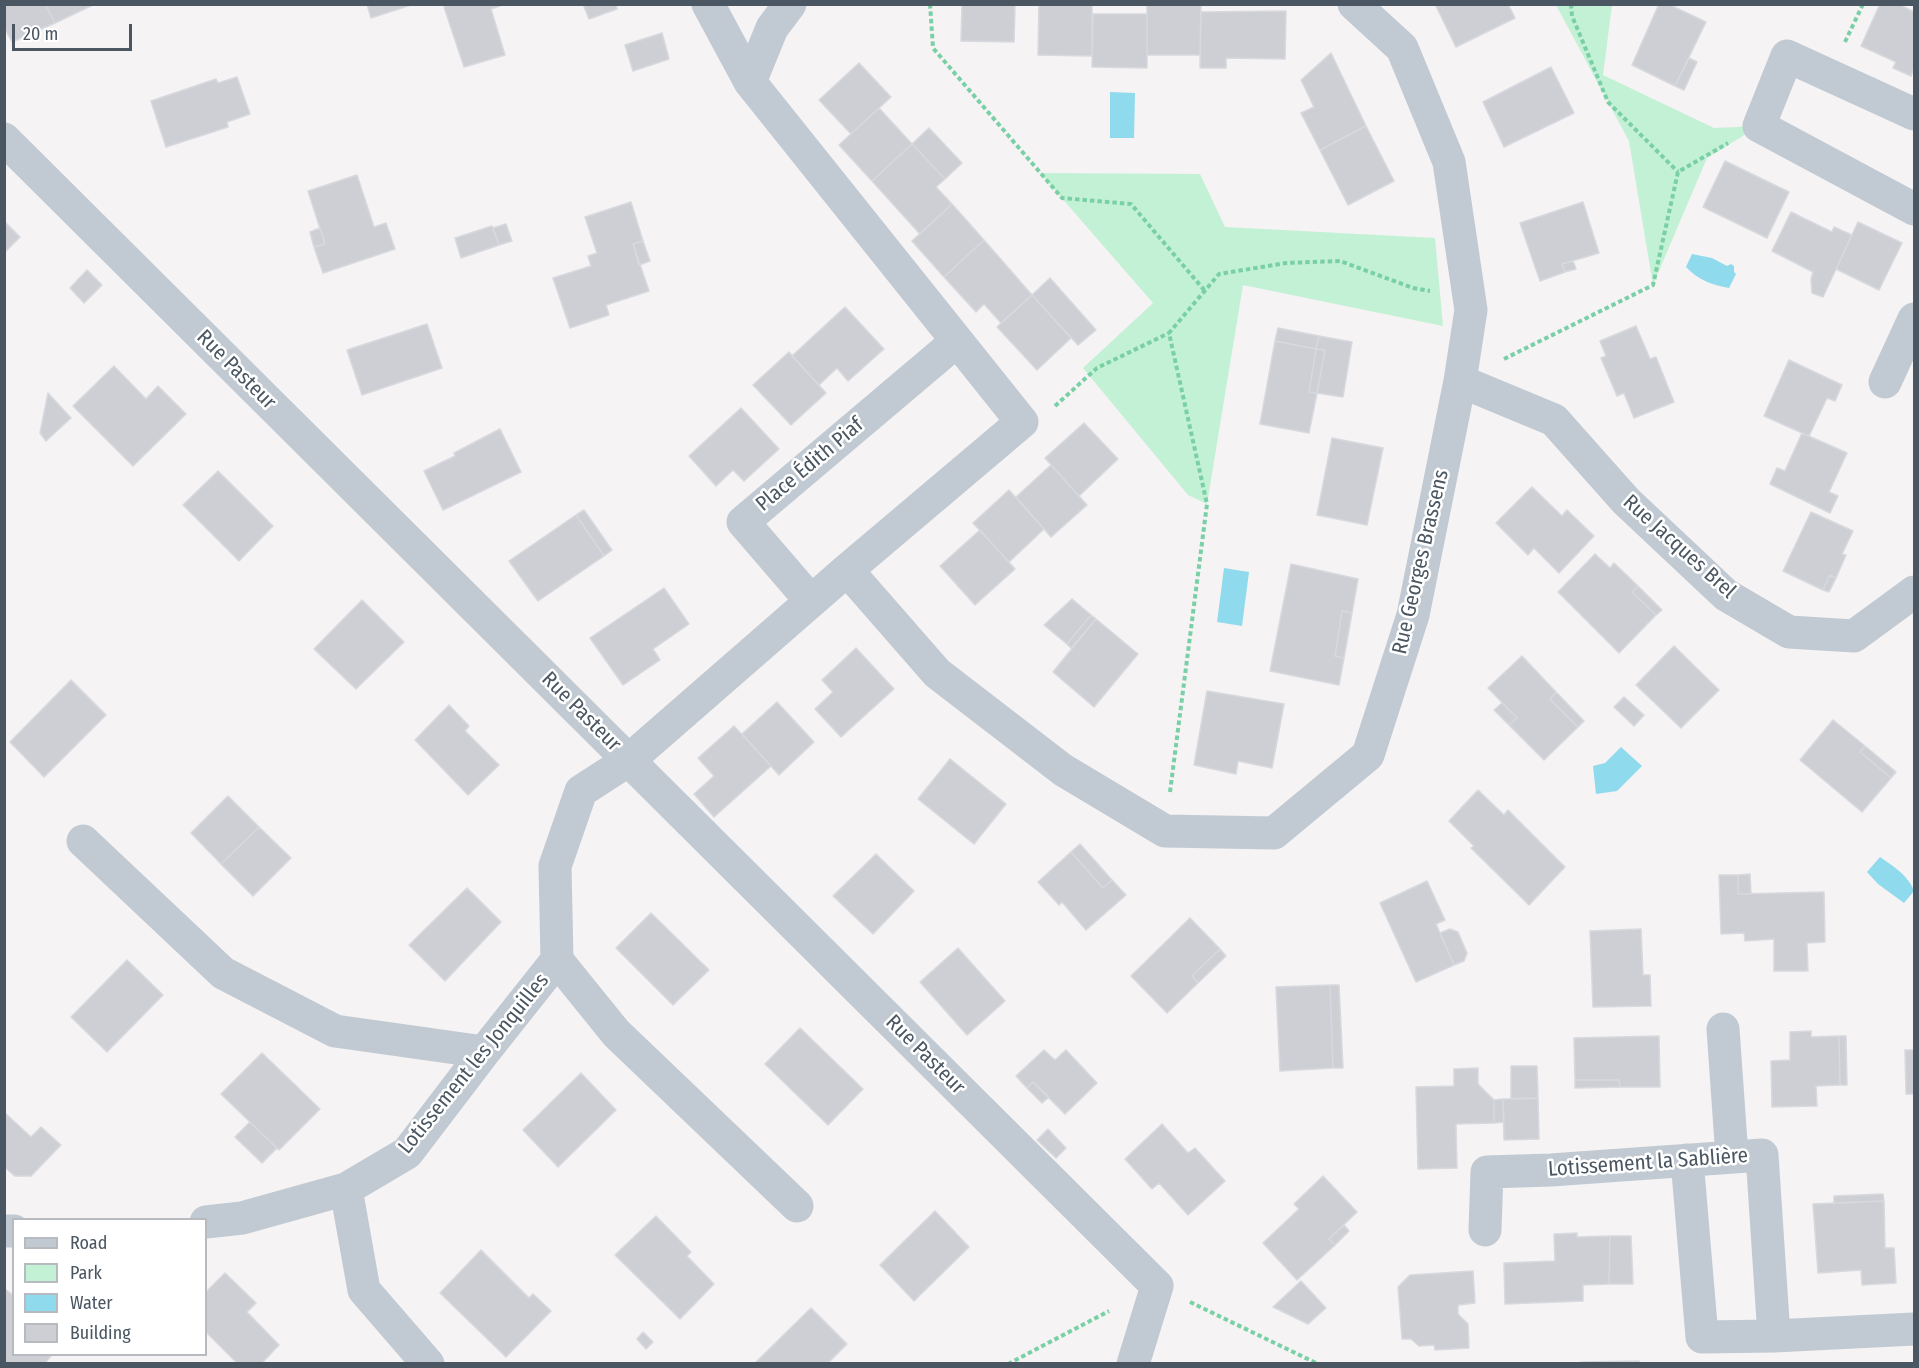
<!DOCTYPE html>
<meta charset="utf-8">
<style>
body{margin:0}
#map{position:relative;width:1919px;height:1368px;overflow:hidden;background:#f5f3f3;font-family:"Fira Sans Condensed",sans-serif}
canvas{display:block}
.frame{position:absolute;inset:0;border:6px solid #4a5661;pointer-events:none}
.legend{position:absolute;left:12px;top:1218px;width:195px;height:138px;box-sizing:border-box;background:#fff;border:2px solid #b7bbc0;margin:0;padding:8px 10px;list-style:none;font-size:18px;color:#4a5661}
.legend li{display:flex;align-items:center;gap:12px;height:30px}
.legend b{width:30px;border:2px solid #b7bbc0}
.scale{position:absolute;left:12px;top:24px;width:120px;height:27px;box-sizing:border-box;border:3px solid #4a5661;border-top:0;padding-left:8px;font-size:18px;line-height:21px;white-space:nowrap;color:#4a5661;-webkit-text-stroke:4px #fff;paint-order:stroke}
</style>
<div id="map">
<canvas width="1919" height="1368"></canvas>
<div class="frame"></div>
<ul class="legend">
<li><b style="height:8px;background:#c1cad2"></b>Road</li>
<li><b style="height:16px;background:#c3f1d5"></b>Park</li>
<li><b style="height:16px;background:#90daee"></b>Water</li>
<li><b style="height:16px;background:#cdcfd5"></b>Building</li>
</ul>
<div class="scale">20 m</div>
</div>
<script>
const ctx = document.querySelector('canvas').getContext('2d');
ctx.lineJoin = 'round';
function fill(path, color) {
  ctx.fillStyle = color;
  ctx.fill(path, 'evenodd');
}
function trace(path, color, width, dash) {
  ctx.strokeStyle = color;
  ctx.lineWidth = width;
  ctx.lineCap = dash ? 'butt' : 'round';
  ctx.setLineDash(dash || []);
  ctx.stroke(path);
}
function drawText(font, color, halo, rows, align = 'center') {
  ctx.font = font + ' "Fira Sans Condensed",sans-serif';
  ctx.lineWidth = 5;
  ctx.setLineDash([]);
  ctx.textBaseline = 'middle';
  ctx.strokeStyle = halo;
  ctx.fillStyle = color;
  for (const [text, x, y, turn = 0] of rows) {
    ctx.save();
    ctx.translate(x, y);
    ctx.rotate((+turn || 0) * Math.PI / 180);
    ctx.textAlign = isNaN(turn) ? turn : align;
    if (halo) ctx.strokeText(text, 0, 0);
    ctx.fillText(text, 0, 0);
    ctx.restore();
  }
}
const green = new Path2D(`
 M 1556,5 L 1612,5 L 1603,75 L 1714,128 L 1759,126 L 1707,158 L 1653,285 L 1629,141 Z
 M 1040,173 L 1200,174 L 1225,227 L 1435,238 L 1443,326 L 1243,285 L 1207,504 L 1188,495 L 1083,368 L 1153,303 Z`);
const water = new Path2D(`
 M 1110,92 L 1135,93 L 1134,138 L 1110,138 Z
 M 1692,254 L 1712,258 L 1727,266 L 1731,264 L 1734,266 L 1734,272 L 1736,274 L 1729,288 C 1712,285 1698,280 1686,267 Z
 M 1224,568 L 1249,572 L 1242,626 L 1217,622 Z
 M 1621,747 L 1642,766 L 1617,791 L 1596,794 L 1593,766 L 1605,763 Z
 M 1880,857 C 1893,866 1909,876 1914,891 L 1904,903 L 1878,884 L 1867,872 Z`);
const building = new Path2D(`
 M 4,4 L 45,4 L 55,23 L 12,42 L 4,27 Z
 M 45,4 L 95,4 L 55,23 Z
 M 367,4 L 411,4 L 411,5 L 371,18 Z
 M 450,4 L 505,4 L 491,9 L 505,55 L 464,67 L 444,7 Z
 M 583,4 L 616,4 L 617,9 L 589,19 Z
 M 962,4 L 1015,4 L 1014,42 L 961,41 Z
 M 1039,4 L 1092,4 L 1092,56 L 1038,55 Z
 M 1147,4 L 1201,4 L 1200,55 L 1147,55 Z
 M 1435,4 L 1508,4 L 1515,18 L 1456,47 Z
 M 1659,4 L 1668,4 L 1706,22 L 1675,86 L 1632,65 Z
 M 1880,4 L 1898,4 L 1914,12 L 1914,68 L 1911,76 L 1893,68 L 1896,62 L 1861,46 Z
 M 1286,11 L 1285,59 L 1226,58 L 1226,68 L 1200,68 L 1201,12 Z
 M 1093,14 L 1147,14 L 1147,68 L 1092,67 Z
 M 662,33 L 669,59 L 633,71 L 625,45 Z
 M 1331,53 L 1366,126 L 1320,150 L 1301,113 L 1314,107 L 1301,80 Z
 M 1689,58 L 1697,62 L 1684,90 L 1675,86 Z
 M 859,63 L 891,97 L 851,134 L 819,100 Z
 M 1551,67 L 1574,113 L 1504,147 L 1483,102 Z
 M 237,77 L 250,114 L 227,122 L 228,127 L 166,147 L 151,101 L 216,79 L 218,83 Z
 M 879,108 L 912,144 L 872,181 L 839,145 Z
 M 1366,126 L 1394,181 L 1348,205 L 1320,150 Z
 M 929,128 L 962,163 L 945,179 L 912,144 Z
 M 912,144 L 945,179 L 936,187 L 952,204 L 920,234 L 872,181 Z
 M 1725,161 L 1789,192 L 1767,238 L 1703,207 Z
 M 357,175 L 374,227 L 386,223 L 395,249 L 323,273 L 314,247 L 325,244 L 308,191 Z
 M 631,202 L 643,241 L 633,244 L 649,291 L 606,305 L 609,315 L 570,328 L 553,278 L 591,266 L 588,256 L 597,253 L 585,217 Z
 M 1583,202 L 1599,253 L 1562,264 L 1565,272 L 1540,281 L 1520,223 Z
 M 952,204 L 984,240 L 944,277 L 912,241 Z
 M 1791,212 L 1832,232 L 1834,227 L 1852,235 L 1823,297 L 1812,293 L 1811,279 L 1813,272 L 1772,251 Z
 M 4,221 L 20,237 L 4,253 Z
 M 1858,222 L 1902,243 L 1879,290 L 1836,269 Z
 M 506,224 L 512,241 L 499,245 L 493,228 Z
 M 492,226 L 499,245 L 461,258 L 455,238 Z
 M 320,228 L 325,244 L 314,247 L 310,232 Z
 M 984,240 L 1032,295 L 1001,323 L 984,304 L 976,312 L 944,277 Z
 M 643,241 L 650,261 L 639,265 L 633,244 Z
 M 1573,261 L 1576,269 L 1565,272 L 1562,264 Z
 M 87,270 L 102,285 L 84,303 L 70,288 Z
 M 1050,278 L 1096,330 L 1078,345 L 1032,295 Z
 M 1032,295 L 1071,338 L 1037,370 L 997,327 Z
 M 845,307 L 884,349 L 848,381 L 837,368 L 819,385 L 792,356 Z
 M 427,324 L 442,368 L 362,395 L 347,350 Z
 M 1636,326 L 1650,359 L 1656,357 L 1674,402 L 1634,418 L 1624,393 L 1617,396 L 1601,358 L 1606,356 L 1600,341 Z
 M 1278,328 L 1319,336 L 1316,349 L 1275,341 Z
 M 1319,336 L 1352,342 L 1343,397 L 1317,393 L 1325,350 L 1316,349 Z
 M 1275,341 L 1316,349 L 1309,392 L 1317,393 L 1309,433 L 1260,424 Z
 M 1316,349 L 1325,350 L 1317,393 L 1309,392 Z
 M 789,352 L 826,393 L 791,425 L 753,385 Z
 M 1789,360 L 1842,385 L 1835,401 L 1827,398 L 1809,436 L 1764,416 Z
 M 114,366 L 146,399 L 158,386 L 186,414 L 133,466 L 73,406 Z
 M 48,393 L 71,418 L 46,441 L 40,433 Z
 M 741,408 L 779,449 L 744,481 L 733,470 L 716,486 L 689,456 Z
 M 1084,423 L 1118,459 L 1079,496 L 1045,458 Z
 M 500,429 L 521,472 L 443,510 L 424,471 L 455,456 L 454,453 Z
 M 1802,433 L 1847,453 L 1829,492 L 1838,496 L 1830,513 L 1770,484 L 1777,468 L 1785,471 Z
 M 1332,438 L 1383,448 L 1367,525 L 1317,515 Z
 M 1051,465 L 1087,505 L 1051,537 L 1016,497 Z
 M 218,471 L 273,526 L 239,561 L 183,505 Z
 M 1532,487 L 1562,516 L 1567,510 L 1594,536 L 1559,573 L 1534,548 L 1528,555 L 1496,523 Z
 M 1009,490 L 1044,529 L 1009,562 L 973,523 Z
 M 584,510 L 612,550 L 604,556 L 576,515 Z
 M 1811,512 L 1853,531 L 1842,554 L 1846,555 L 1836,578 L 1830,575 L 1823,590 L 1783,571 Z
 M 576,515 L 604,556 L 538,601 L 509,561 Z
 M 980,530 L 1015,569 L 975,605 L 940,566 Z
 M 1595,554 L 1610,568 L 1614,563 L 1638,586 L 1632,592 L 1656,615 L 1619,653 L 1558,592 Z
 M 1291,564 L 1358,579 L 1352,613 L 1342,611 L 1335,656 L 1344,658 L 1339,685 L 1270,671 Z
 M 1830,575 L 1836,578 L 1829,592 L 1823,590 Z
 M 1638,586 L 1662,610 L 1656,615 L 1632,592 Z
 M 664,588 L 689,624 L 653,649 L 660,660 L 623,685 L 590,638 Z
 M 1072,599 L 1091,615 L 1067,644 L 1044,625 Z
 M 362,600 L 404,642 L 356,689 L 314,649 Z
 M 1342,611 L 1352,613 L 1344,658 L 1335,656 Z
 M 1091,615 L 1096,619 L 1071,648 L 1067,644 Z
 M 1096,619 L 1138,654 L 1094,707 L 1053,672 Z
 M 1674,646 L 1719,690 L 1681,728 L 1636,685 Z
 M 856,648 L 894,689 L 841,737 L 815,709 L 833,692 L 822,680 Z
 M 1522,656 L 1556,692 L 1550,699 L 1578,727 L 1544,760 L 1509,725 L 1517,718 L 1488,688 Z
 M 71,680 L 106,715 L 44,777 L 10,742 Z
 M 1207,691 L 1284,704 L 1272,768 L 1238,761 L 1236,774 L 1194,765 Z
 M 1556,692 L 1584,721 L 1578,727 L 1550,699 Z
 M 1624,697 L 1644,715 L 1634,726 L 1614,707 Z
 M 777,702 L 814,742 L 779,775 L 742,734 Z
 M 1502,703 L 1517,718 L 1509,725 L 1494,710 Z
 M 449,705 L 469,726 L 465,731 L 499,765 L 468,795 L 415,740 Z
 M 1833,720 L 1865,746 L 1860,752 L 1891,778 L 1862,812 L 1800,760 Z
 M 734,726 L 771,766 L 714,817 L 694,794 L 714,776 L 698,758 Z
 M 1865,746 L 1896,772 L 1891,778 L 1860,752 Z
 M 950,759 L 1006,804 L 974,844 L 918,799 Z
 M 1478,790 L 1504,815 L 1508,810 L 1565,867 L 1529,905 L 1471,848 L 1474,846 L 1449,821 Z
 M 228,796 L 259,827 L 221,864 L 191,833 Z
 M 259,827 L 291,858 L 253,896 L 221,864 Z
 M 1080,844 L 1112,880 L 1103,888 L 1071,852 Z
 M 1071,852 L 1103,888 L 1112,880 L 1126,895 L 1086,930 L 1062,902 L 1059,905 L 1038,882 Z
 M 876,854 L 914,891 L 873,934 L 833,896 Z
 M 1750,874 L 1751,894 L 1738,894 L 1738,875 Z
 M 1719,875 L 1738,875 L 1738,894 L 1824,892 L 1825,942 L 1807,943 L 1808,971 L 1774,971 L 1774,939 L 1745,941 L 1744,933 L 1721,934 Z
 M 1427,881 L 1445,920 L 1436,924 L 1454,965 L 1416,982 L 1380,903 Z
 M 467,888 L 501,922 L 445,981 L 409,945 Z
 M 651,913 L 709,970 L 673,1005 L 616,948 Z
 M 1190,918 L 1220,949 L 1192,976 L 1198,983 L 1167,1013 L 1131,976 Z
 M 1450,929 L 1458,932 L 1467,953 L 1464,961 L 1454,965 L 1440,933 Z
 M 1641,929 L 1643,975 L 1650,975 L 1651,1006 L 1593,1007 L 1590,931 Z
 M 958,948 L 1005,1001 L 967,1035 L 920,982 Z
 M 1220,949 L 1226,956 L 1198,983 L 1192,976 Z
 M 127,960 L 163,995 L 107,1052 L 71,1017 Z
 M 1330,985 L 1339,985 L 1343,1068 L 1333,1068 Z
 M 1330,985 L 1333,1068 L 1280,1071 L 1276,987 Z
 M 800,1028 L 863,1089 L 828,1125 L 765,1064 Z
 M 1811,1031 L 1811,1037 L 1839,1036 L 1840,1085 L 1816,1086 L 1817,1106 L 1772,1107 L 1771,1061 L 1790,1060 L 1790,1032 Z
 M 1659,1036 L 1660,1087 L 1620,1087 L 1619,1080 L 1575,1080 L 1574,1038 Z
 M 1839,1036 L 1846,1036 L 1847,1085 L 1840,1085 Z
 M 1044,1050 L 1055,1060 L 1066,1050 L 1097,1083 L 1065,1114 L 1033,1082 L 1027,1088 L 1016,1076 Z
 M 1905,1050 L 1914,1050 L 1914,1094 L 1906,1094 Z
 M 262,1053 L 320,1109 L 279,1150 L 221,1094 Z
 M 1511,1066 L 1537,1066 L 1538,1098 L 1511,1099 Z
 M 1478,1068 L 1478,1084 L 1494,1100 L 1494,1123 L 1456,1124 L 1457,1168 L 1418,1169 L 1416,1087 L 1454,1086 L 1454,1069 Z
 M 581,1073 L 616,1110 L 558,1167 L 523,1130 Z
 M 1575,1080 L 1619,1080 L 1620,1087 L 1575,1088 Z
 M 1033,1082 L 1049,1097 L 1042,1103 L 1027,1088 Z
 M 1538,1098 L 1539,1139 L 1504,1140 L 1503,1099 Z
 M 1503,1099 L 1504,1122 L 1494,1123 L 1494,1100 Z
 M 4,1112 L 31,1137 L 41,1127 L 61,1145 L 31,1176 L 15,1176 L 4,1167 Z
 M 250,1122 L 277,1148 L 262,1163 L 235,1137 Z
 M 1162,1124 L 1188,1153 L 1195,1148 L 1225,1181 L 1188,1215 L 1159,1183 L 1152,1189 L 1125,1159 Z
 M 1048,1129 L 1066,1148 L 1056,1158 L 1037,1140 Z
 M 1323,1176 L 1357,1212 L 1329,1239 L 1335,1245 L 1297,1280 L 1263,1243 L 1299,1209 L 1294,1204 Z
 M 1883,1194 L 1884,1201 L 1834,1203 L 1834,1196 Z
 M 1884,1201 L 1885,1248 L 1894,1248 L 1896,1283 L 1862,1285 L 1861,1270 L 1818,1273 L 1813,1204 Z
 M 935,1211 L 969,1247 L 914,1301 L 880,1265 Z
 M 656,1216 L 691,1252 L 687,1256 L 714,1284 L 680,1319 L 615,1255 Z
 M 1344,1225 L 1349,1231 L 1335,1245 L 1329,1239 Z
 M 1577,1233 L 1577,1237 L 1610,1236 L 1609,1284 L 1583,1285 L 1583,1301 L 1505,1304 L 1504,1263 L 1555,1261 L 1554,1234 Z
 M 1610,1236 L 1631,1236 L 1633,1284 L 1609,1284 Z
 M 481,1250 L 529,1298 L 533,1294 L 551,1311 L 506,1357 L 440,1293 Z
 M 1473,1271 L 1475,1303 L 1458,1305 L 1458,1314 L 1468,1324 L 1469,1348 L 1435,1350 L 1434,1345 L 1419,1346 L 1411,1339 L 1402,1339 L 1398,1287 L 1410,1275 Z
 M 225,1273 L 256,1303 L 247,1312 L 279,1345 L 261,1364 L 238,1364 L 206,1332 L 206,1292 Z
 M 1301,1281 L 1326,1308 L 1308,1324 L 1273,1307 Z
 M 4,1288 L 14,1296 L 14,1354 L 53,1354 L 44,1364 L 4,1364 Z
 M 811,1308 L 847,1344 L 827,1364 L 754,1364 Z
 M 643,1332 L 653,1342 L 646,1349 L 637,1339 Z
 M 1639,1361 L 1639,1364 L 1582,1364 L 1581,1362 Z`);
const path = new Path2D(`
 M 930,4 L 933,48 L 1062,198 L 1131,204 L 1205,291
 M 1571,4 L 1572,16 L 1608,102 L 1678,172
 M 1845,42 L 1863,4
 M 1504,359 L 1653,285 L 1678,172 L 1728,143
 M 1055,406 L 1097,368 L 1169,333
 M 1170,792 L 1207,504 L 1169,333 L 1219,274 L 1286,263 L 1340,261 L 1413,288 L 1430,291
 M 1190,1302 L 1318,1364
 M 1008,1364 L 1109,1311`);
const minor = new Path2D(`
 M 750,82 L 772,28 L 790,4
 M 1914,114 L 1787,56 L 1759,126 L 1914,209
 M 4,139 L 1157,1286 L 1133,1364
 M 1460,381 L 1554,420 L 1626,501 L 1726,595 L 1789,632 L 1854,636 L 1914,592
 M 1885,382 L 1914,319
 M 847,570 L 937,673 L 1063,770 L 1165,831 L 1274,833 L 1368,755 L 1413,615 L 1460,381 L 1471,310 L 1449,162 L 1402,48 L 1354,4
 M 811,601 L 743,522 L 957,341
 M 83,841 L 223,973 L 335,1031 L 484,1052
 M 557,960 L 616,1033 L 797,1206
 M 1723,1029 L 1732,1157
 M 1687,1160 L 1702,1337 L 1774,1336
 M 346,1189 L 364,1290 L 428,1364
 M 206,1222 L 242,1218 L 346,1189 L 407,1153 L 484,1052 L 557,960 L 555,866 L 581,791 L 629,760 L 847,570 L 1022,422 L 750,82 L 708,4
 M 1485,1230 L 1487,1172 L 1551,1170 L 1762,1155 L 1774,1336 L 1914,1329
 M 4,1231 L 14,1231`);
const streetNames = [
 ["Rue Pasteur",236,370,45],
 ["Place Édith Piaf",810,465,-40],
 ["Rue Jacques Brel",1679,547,42],
 ["Rue Georges Brassens",1421,562,-77],
 ["Rue Pasteur",581,712,45],
 ["Rue Pasteur",925,1055,45],
 ["Lotissement les Jonquilles",474,1064,-51],
 ["Lotissement la Sablière",1648,1163,-4]
];
fill(green, '#c3f1d5');
fill(water, '#90daee');
fill(building, '#cdcfd5');
trace(building, '#d7d9de', 1.5);
trace(path, '#7ad0a6', 4, [4.5, 3]);
trace(minor, '#c1cad2', 33);
drawText('21px', '#4a5661', '#fff', streetNames);
</script>
